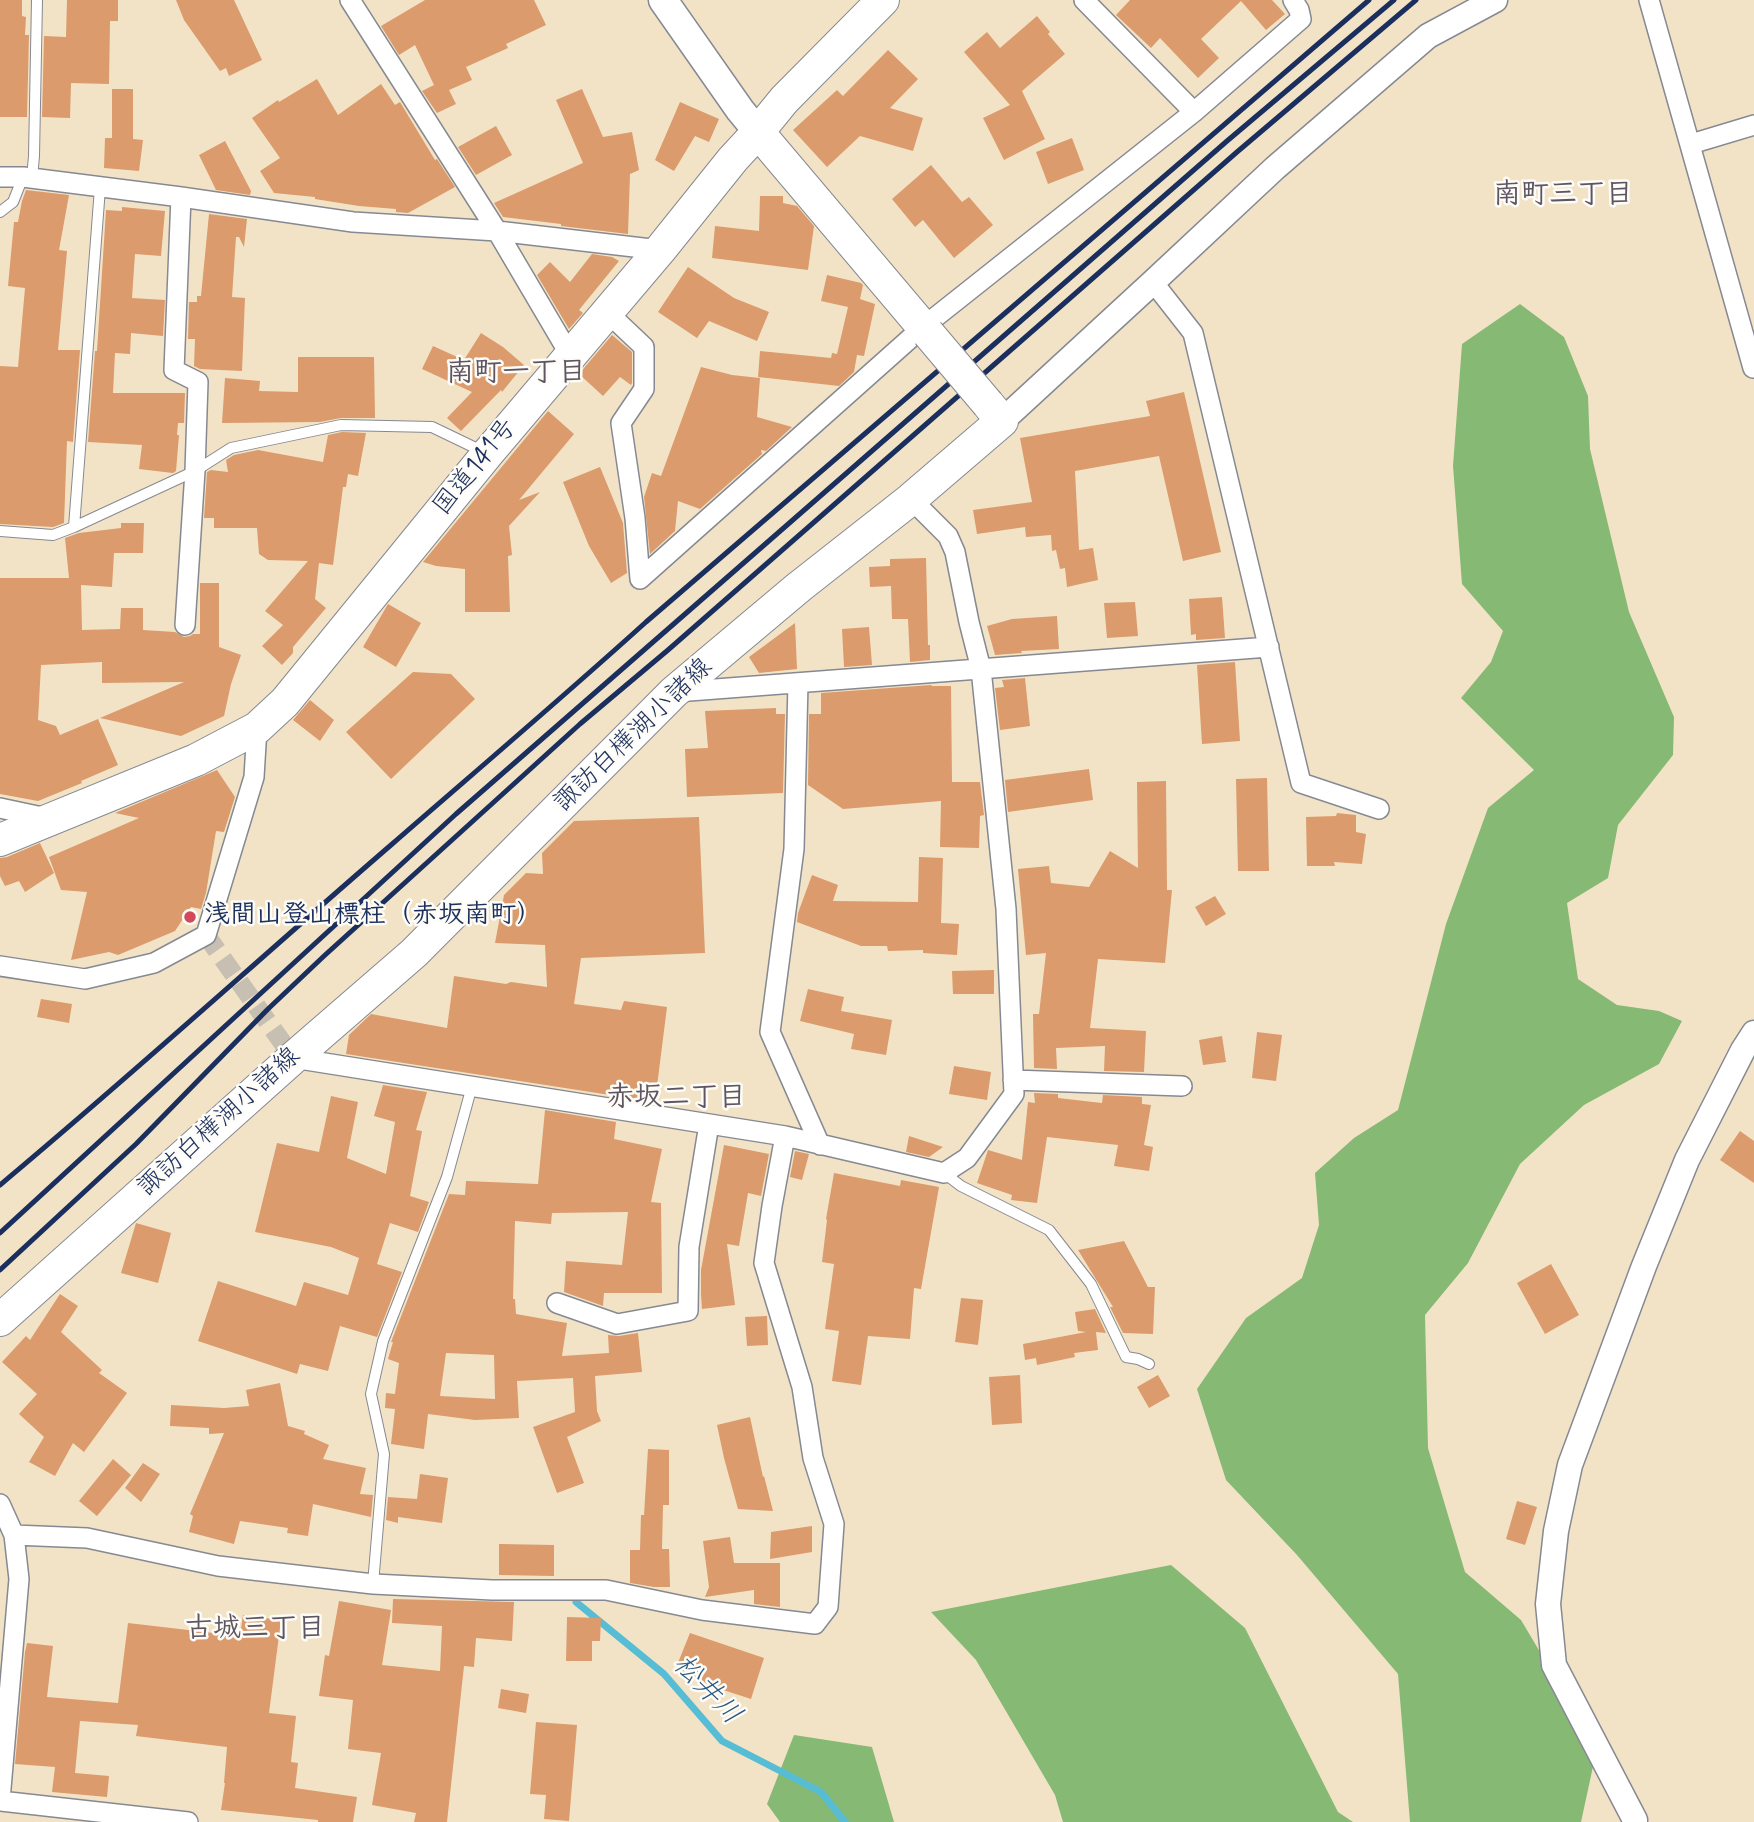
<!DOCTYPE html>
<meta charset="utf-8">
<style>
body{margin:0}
canvas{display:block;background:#f2e3c6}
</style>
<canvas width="1754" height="1822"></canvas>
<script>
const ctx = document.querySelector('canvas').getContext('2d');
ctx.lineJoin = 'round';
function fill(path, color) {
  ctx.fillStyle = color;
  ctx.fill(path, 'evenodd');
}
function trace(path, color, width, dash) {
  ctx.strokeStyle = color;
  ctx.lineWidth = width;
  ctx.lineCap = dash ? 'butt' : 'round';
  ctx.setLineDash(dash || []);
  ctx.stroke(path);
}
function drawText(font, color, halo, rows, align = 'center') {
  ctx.font = font + ' Mynerve,"Klee One",sans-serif';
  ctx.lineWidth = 5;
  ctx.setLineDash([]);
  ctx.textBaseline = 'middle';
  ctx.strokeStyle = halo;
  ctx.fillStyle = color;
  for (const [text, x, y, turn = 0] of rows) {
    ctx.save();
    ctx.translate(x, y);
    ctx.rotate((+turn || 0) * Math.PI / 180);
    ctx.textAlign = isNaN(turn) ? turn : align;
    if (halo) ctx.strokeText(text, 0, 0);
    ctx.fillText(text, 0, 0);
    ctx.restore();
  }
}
const forest = new Path2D(`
 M 1520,304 L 1564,337 L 1588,396 L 1590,449 L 1629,612 L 1674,717 L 1673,755 L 1618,825 L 1608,878 L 1567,903 L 1578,979 L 1617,1005 L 1659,1011 L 1682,1021 L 1659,1064 L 1584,1105 L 1520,1164 L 1468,1263 L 1425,1315 L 1428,1448 L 1465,1572 L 1521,1620 L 1597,1748 L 1581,1822 L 1410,1822 L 1398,1674 L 1297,1555 L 1226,1480 L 1197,1389 L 1246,1318 L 1302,1278 L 1319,1225 L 1315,1173 L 1354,1138 L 1398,1110 L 1446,924 L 1488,808 L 1534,770 L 1461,698 L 1491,662 L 1503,631 L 1462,584 L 1453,466 L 1462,344 Z
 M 1171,1565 L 1245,1628 L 1338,1812 L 1353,1822 L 1063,1822 L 1055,1795 L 976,1660 L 931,1612 Z
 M 794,1735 L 872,1747 L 894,1822 L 780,1822 L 767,1804 Z`);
const stream = new Path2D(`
 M 576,1602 L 664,1674 L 722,1741 L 821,1792 L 845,1822`);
const building = new Path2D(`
 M 0,0 L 22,0 L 22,16 L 26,17 L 25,35 L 29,35 L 27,117 L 0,117 Z
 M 67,0 L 118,0 L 118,21 L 110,21 L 109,84 L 71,83 L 70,118 L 42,117 L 44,36 L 66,37 Z
 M 176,0 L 234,0 L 262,60 L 229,76 L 226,68 L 220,71 L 184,20 Z
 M 425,0 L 534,0 L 546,25 L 506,44 L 508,48 L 466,67 L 472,80 L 449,90 L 456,104 L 437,113 L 422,91 L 434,85 L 415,45 L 399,55 L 381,26 Z
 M 1130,0 L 1272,0 L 1285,14 L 1266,30 L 1241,1 L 1201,39 L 1219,58 L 1198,78 L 1160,38 L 1151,48 L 1116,15 Z
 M 1037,16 L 1050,32 L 1048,34 L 1065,54 L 1022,91 L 1045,139 L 1004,160 L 983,118 L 1010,105 L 964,52 L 987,32 L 1000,48 Z
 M 888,50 L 918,79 L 890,108 L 923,118 L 913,151 L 860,136 L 827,167 L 793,130 L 837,90 L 843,96 Z
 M 317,79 L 338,115 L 381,84 L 395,105 L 400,102 L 435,160 L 437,159 L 455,187 L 408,213 L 396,212 L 396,209 L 359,206 L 315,199 L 315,197 L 274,193 L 260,171 L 280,158 L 252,118 L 278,100 L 279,102 Z
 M 112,89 L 133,89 L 133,139 L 143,140 L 139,171 L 104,168 L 105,138 L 112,138 Z
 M 582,89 L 603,137 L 632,132 L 639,170 L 630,174 L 628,234 L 561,226 L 561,224 L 503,217 L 494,203 L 583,163 L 556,100 Z
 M 680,102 L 719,119 L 709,142 L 695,136 L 674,171 L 655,160 Z
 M 496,126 L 512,155 L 476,175 L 458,147 Z
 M 1072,138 L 1084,170 L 1048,184 L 1036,152 Z
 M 225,141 L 251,191 L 250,195 L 216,190 L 199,155 Z
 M 931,165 L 962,202 L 969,197 L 993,225 L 954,258 L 923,220 L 915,227 L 892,199 Z
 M 26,190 L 69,195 L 59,250 L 67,251 L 58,350 L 80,350 L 73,442 L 67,441 L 64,523 L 53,527 L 0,524 L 0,366 L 18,367 L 25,288 L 8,286 L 14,222 L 18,222 L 22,201 Z
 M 760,196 L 783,196 L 783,203 L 797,206 L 814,226 L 808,270 L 712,258 L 715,226 L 759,231 Z
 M 122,207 L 165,211 L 161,256 L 135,254 L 132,298 L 165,300 L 163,336 L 131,333 L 130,354 L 115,353 L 113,393 L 185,393 L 184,423 L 178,423 L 177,435 L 179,435 L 176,471 L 173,473 L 139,469 L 142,445 L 88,442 L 95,351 L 97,351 L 106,210 L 122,211 Z
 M 209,214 L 247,219 L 244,247 L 239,237 L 236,237 L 232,297 L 245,298 L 242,371 L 200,369 L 194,366 L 195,339 L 188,339 L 189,302 L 197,302 L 197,296 L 201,296 Z
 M 592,254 L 612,257 L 619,261 L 579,310 L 583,313 L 569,329 L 537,275 L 550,262 L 570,282 Z
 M 688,267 L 734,298 L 769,312 L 757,341 L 709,321 L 697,338 L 658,312 Z
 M 827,275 L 861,283 L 863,285 L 860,299 L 875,304 L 864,356 L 857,355 L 854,372 L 839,386 L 758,377 L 760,351 L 831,358 L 832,353 L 837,354 L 848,307 L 821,301 Z
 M 481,333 L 503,347 L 524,365 L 502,392 L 501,390 L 461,431 L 447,418 L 472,392 L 422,369 L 433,346 L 464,360 Z
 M 612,335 L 632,352 L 632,383 L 631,385 L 620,377 L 603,396 L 579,374 Z
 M 298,357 L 374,357 L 375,418 L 341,418 L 320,422 L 222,423 L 225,378 L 260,381 L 259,391 L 298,392 Z
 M 701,367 L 732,375 L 760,378 L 757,417 L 792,427 L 766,451 L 761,450 L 762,454 L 700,509 L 678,501 L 675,531 L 650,554 L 644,497 L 652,473 L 661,476 Z
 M 1184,392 L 1221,552 L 1183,561 L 1159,456 L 1075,471 L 1079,550 L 1093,548 L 1098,580 L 1067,587 L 1065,568 L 1060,569 L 1056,550 L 1052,551 L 1051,535 L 1026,537 L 1025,527 L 977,534 L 973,510 L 1032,502 L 1020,438 L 1150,416 L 1146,401 Z
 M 548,411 L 574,434 L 519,500 L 540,492 L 509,526 L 512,555 L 508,556 L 510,612 L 465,612 L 465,569 L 436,566 L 423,562 Z
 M 342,432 L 366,433 L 358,476 L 348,474 L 346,487 L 343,487 L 333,565 L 319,563 L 315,599 L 326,608 L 293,647 L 293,653 L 282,665 L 262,646 L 283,625 L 265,611 L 308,561 L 268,560 L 259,554 L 257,528 L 214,528 L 214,518 L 204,518 L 207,472 L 211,470 L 228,472 L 226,460 L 234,455 L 258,450 L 323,462 L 328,435 Z
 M 600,467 L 623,523 L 627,573 L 611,583 L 589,546 L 563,482 Z
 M 121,523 L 144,523 L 143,553 L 114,553 L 112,587 L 81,585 L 82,630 L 120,629 L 121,608 L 143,608 L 143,630 L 175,632 L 184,637 L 190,636 L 193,634 L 200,634 L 200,583 L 219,583 L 219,647 L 241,655 L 231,684 L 224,716 L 181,736 L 100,718 L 184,682 L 102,683 L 102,662 L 41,665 L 38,720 L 56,726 L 60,735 L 98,719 L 118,765 L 81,781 L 82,783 L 38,801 L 0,794 L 0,578 L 69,578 L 65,538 L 79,533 L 121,528 Z
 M 926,558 L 928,645 L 930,645 L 930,660 L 910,662 L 908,619 L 892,619 L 891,586 L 870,587 L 869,567 L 890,566 L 890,559 Z
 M 1222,597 L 1225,638 L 1196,640 L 1196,634 L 1191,635 L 1189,599 Z
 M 1135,602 L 1138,636 L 1107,638 L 1104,603 Z
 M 388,604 L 421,623 L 396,667 L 363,647 Z
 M 1057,616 L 1059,649 L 1021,651 L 1022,653 L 995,655 L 987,626 L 1012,619 Z
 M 795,623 L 797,669 L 759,673 L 749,657 Z
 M 869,627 L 872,665 L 844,667 L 842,629 Z
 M 1235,662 L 1240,741 L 1202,744 L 1197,665 Z
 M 413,672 L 451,674 L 475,699 L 391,779 L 346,732 Z
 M 1025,678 L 1030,726 L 1000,730 L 995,688 L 1004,687 L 1002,680 Z
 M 931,685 L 932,686 L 951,686 L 952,782 L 980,782 L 984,815 L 980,816 L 979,848 L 940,847 L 941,801 L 843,809 L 808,785 L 809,714 L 821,714 L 821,693 Z
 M 310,700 L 334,720 L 320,741 L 293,720 Z
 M 776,708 L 776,714 L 785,714 L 783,793 L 687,797 L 685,749 L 708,748 L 705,711 Z
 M 1089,769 L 1093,800 L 1008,812 L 1005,780 Z
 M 217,770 L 235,797 L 224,832 L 216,831 L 206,893 L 201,909 L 191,907 L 175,931 L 118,955 L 109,952 L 71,960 L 87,892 L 61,890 L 49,857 L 139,818 L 115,813 Z
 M 1267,778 L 1269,871 L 1238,871 L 1236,779 Z
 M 1166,781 L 1167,890 L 1172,890 L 1165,963 L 1098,959 L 1090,1028 L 1146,1031 L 1144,1072 L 1104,1071 L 1105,1046 L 1056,1048 L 1057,1069 L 1034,1068 L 1033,1014 L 1039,1014 L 1046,953 L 1026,955 L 1018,869 L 1049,866 L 1051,883 L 1089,887 L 1110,851 L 1138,868 L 1137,782 Z
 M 1337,813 L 1356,815 L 1356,832 L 1366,834 L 1362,864 L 1334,862 L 1335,866 L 1307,866 L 1306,817 L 1336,816 Z
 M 699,817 L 705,953 L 581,958 L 574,1004 L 621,1010 L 624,1001 L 667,1007 L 655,1102 L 346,1054 L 349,1035 L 371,1014 L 447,1028 L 454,976 L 506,984 L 511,982 L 547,987 L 545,945 L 495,943 L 504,895 L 526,873 L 543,874 L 542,853 L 574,821 Z
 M 40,843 L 54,873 L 25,892 L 19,881 L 5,886 L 0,876 L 0,858 L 7,857 Z
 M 919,857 L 943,858 L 941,923 L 959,924 L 957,955 L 923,953 L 923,950 L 888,951 L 887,946 L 861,946 L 797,922 L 798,913 L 812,875 L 838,885 L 833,901 L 918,902 Z
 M 1215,896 L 1226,914 L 1206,926 L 1195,907 Z
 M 994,970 L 994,994 L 953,994 L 952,971 Z
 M 808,989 L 844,997 L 841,1011 L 892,1020 L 886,1055 L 851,1049 L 854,1034 L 800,1021 Z
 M 41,999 L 72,1004 L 69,1023 L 37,1017 Z
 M 1257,1032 L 1282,1035 L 1276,1081 L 1252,1078 Z
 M 1222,1036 L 1226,1062 L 1203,1065 L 1199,1040 Z
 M 954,1066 L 991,1072 L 987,1100 L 949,1094 Z
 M 383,1085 L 427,1092 L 416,1130 L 422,1131 L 410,1196 L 429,1202 L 418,1232 L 390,1223 L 377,1264 L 402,1272 L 377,1337 L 340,1326 L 328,1371 L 300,1364 L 297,1374 L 198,1341 L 218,1281 L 296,1306 L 304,1282 L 348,1295 L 359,1258 L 331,1247 L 255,1232 L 277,1143 L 319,1152 L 331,1096 L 358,1102 L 347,1158 L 386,1174 L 395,1122 L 374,1116 Z
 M 1034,1093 L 1058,1094 L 1058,1098 L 1102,1103 L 1103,1095 L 1142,1097 L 1142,1104 L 1151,1105 L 1144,1145 L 1153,1147 L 1149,1171 L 1114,1166 L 1118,1145 L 1047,1137 L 1037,1203 L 1011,1200 L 1012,1195 L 977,1183 L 988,1150 L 1022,1160 L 1028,1102 L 1035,1103 Z
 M 545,1110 L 616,1122 L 614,1139 L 662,1149 L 651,1202 L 661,1203 L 662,1293 L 604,1293 L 603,1306 L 564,1292 L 566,1261 L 622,1265 L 628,1212 L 552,1213 L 551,1224 L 515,1221 L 513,1299 L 515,1299 L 516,1314 L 567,1323 L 562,1356 L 609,1353 L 608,1335 L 619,1336 L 638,1333 L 642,1372 L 595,1376 L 597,1411 L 601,1421 L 567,1437 L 584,1483 L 557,1493 L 533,1427 L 575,1412 L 573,1378 L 517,1381 L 519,1418 L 475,1420 L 428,1414 L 424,1449 L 391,1444 L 395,1409 L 385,1408 L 386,1393 L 395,1394 L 399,1363 L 388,1359 L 393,1342 L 391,1342 L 449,1194 L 465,1195 L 466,1181 L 538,1184 ZM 446,1353 L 494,1355 L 495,1399 L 440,1396 Z
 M 1740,1131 L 1754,1141 L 1754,1183 L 1720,1160 Z
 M 909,1136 L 943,1147 L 929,1157 L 906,1152 Z
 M 724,1145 L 769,1154 L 761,1196 L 748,1193 L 739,1246 L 727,1244 L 735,1305 L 702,1309 L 701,1295 L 701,1270 Z
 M 795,1151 L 809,1154 L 802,1180 L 790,1177 Z
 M 834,1173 L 900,1186 L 901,1180 L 939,1187 L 921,1289 L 914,1288 L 910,1339 L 868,1336 L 861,1385 L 832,1381 L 839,1331 L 825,1329 L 834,1264 L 822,1262 L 827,1220 L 826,1219 Z
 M 136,1223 L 171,1233 L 158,1283 L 121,1273 Z
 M 1124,1241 L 1148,1287 L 1155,1287 L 1153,1334 L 1123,1333 L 1110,1307 L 1113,1307 L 1078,1250 Z
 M 1551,1264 L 1579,1315 L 1545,1334 L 1517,1283 Z
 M 60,1294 L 78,1306 L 61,1332 L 102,1370 L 99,1373 L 127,1393 L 84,1452 L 73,1443 L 55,1476 L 29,1462 L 44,1437 L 19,1414 L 37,1394 L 2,1362 L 26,1336 L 30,1340 Z
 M 961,1298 L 983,1300 L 978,1345 L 955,1342 Z
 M 1095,1309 L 1106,1333 L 1096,1332 L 1098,1350 L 1074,1353 L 1075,1357 L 1037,1365 L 1036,1358 L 1025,1360 L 1023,1344 L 1086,1332 L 1078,1331 L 1075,1312 Z
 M 767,1316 L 768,1345 L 747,1346 L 745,1317 Z
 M 1020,1375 L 1022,1423 L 992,1425 L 989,1377 Z
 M 1158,1375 L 1170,1396 L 1149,1408 L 1137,1387 Z
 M 280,1383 L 288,1426 L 305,1431 L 304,1434 L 329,1445 L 323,1459 L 366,1468 L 360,1494 L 373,1495 L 371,1517 L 313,1504 L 308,1536 L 287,1533 L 288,1528 L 240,1521 L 234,1544 L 189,1532 L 193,1516 L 190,1514 L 224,1433 L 209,1434 L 209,1428 L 170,1426 L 171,1405 L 224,1408 L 249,1406 L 246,1390 Z
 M 750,1417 L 763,1477 L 764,1476 L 773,1511 L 738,1509 L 724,1458 L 717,1425 Z
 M 648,1449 L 669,1450 L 669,1505 L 663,1505 L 662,1549 L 669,1549 L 670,1587 L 654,1587 L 630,1583 L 630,1550 L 640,1550 L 641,1515 L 644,1515 Z
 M 113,1459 L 131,1475 L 97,1516 L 79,1501 Z
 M 143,1463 L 160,1474 L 141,1502 L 125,1488 Z
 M 420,1474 L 448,1478 L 442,1523 L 398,1517 L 398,1523 L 386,1520 L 388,1497 L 417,1499 Z
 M 1517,1501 L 1537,1507 L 1525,1545 L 1506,1539 Z
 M 812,1526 L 812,1552 L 770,1559 L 771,1532 Z
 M 730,1537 L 734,1563 L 780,1563 L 780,1607 L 754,1604 L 754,1590 L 705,1597 L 709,1587 L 703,1541 Z
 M 499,1544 L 554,1545 L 554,1576 L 499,1575 Z
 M 393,1599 L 514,1602 L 512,1641 L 476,1638 L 474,1667 L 464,1666 L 447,1822 L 414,1822 L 416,1813 L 372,1805 L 381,1753 L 348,1749 L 353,1700 L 319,1696 L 325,1655 L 329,1656 L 339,1601 L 391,1610 L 382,1665 L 440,1671 L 442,1626 L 392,1623 Z
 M 243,1615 L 281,1620 L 269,1713 L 296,1716 L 291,1762 L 298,1763 L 295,1788 L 357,1797 L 353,1822 L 318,1822 L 318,1820 L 221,1810 L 225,1783 L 224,1783 L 227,1747 L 136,1736 L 138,1725 L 80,1721 L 75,1773 L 109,1776 L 107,1797 L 52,1792 L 55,1767 L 15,1764 L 25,1652 L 27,1643 L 53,1646 L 47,1697 L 118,1703 L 128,1623 L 240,1636 Z
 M 567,1617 L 601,1618 L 600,1641 L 592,1641 L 592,1661 L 566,1661 Z
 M 690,1633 L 764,1658 L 751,1699 L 714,1687 L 675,1670 Z
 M 501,1689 L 529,1694 L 526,1713 L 498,1708 Z
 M 536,1722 L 577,1725 L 569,1821 L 544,1819 L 546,1795 L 530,1794 Z`);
const minorTunnel = new Path2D(`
 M 206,935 L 289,1052`);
const service = new Path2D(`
 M 32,178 L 34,156 L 37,0
 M 0,212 L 13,202 L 23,177
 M 74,527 L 100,188
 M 0,531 L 53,535 L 74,527 L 195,471 L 231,448 L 341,425 L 432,427 L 484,452
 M 944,1173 L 961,1186 L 1049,1230 L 1091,1284 L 1126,1357 L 1138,1359 L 1149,1364
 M 373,1584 L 384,1454 L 371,1394 L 383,1341 L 447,1177 L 472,1086`);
const minor = new Path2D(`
 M 350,0 L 497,231 L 570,355
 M 1084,0 L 1194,112
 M 1649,0 L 1753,368
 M 1691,144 L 1754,125
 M 0,177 L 23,177 L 181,197 L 353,222 L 497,231 L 660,250
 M 181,197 L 174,370 L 198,382 L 195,471 L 185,625
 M 1153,282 L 1193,333 L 1301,783 L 1379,809
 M 607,312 L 644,347 L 644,389 L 621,423 L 635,518 L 640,579 L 923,327 L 1194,112 L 1301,19 L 1299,10 L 1293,0
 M 798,683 L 794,849 L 770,1032 L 820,1145
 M 676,692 L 1269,647
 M 0,808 L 47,818
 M 0,966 L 85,979 L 154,963 L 206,935 L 254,777 L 257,728
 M 290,1053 L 293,1058 L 785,1136 L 944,1173 L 967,1158 L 1014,1094 L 1006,909 L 981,669 L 969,622 L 955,552 L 948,536 L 911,499
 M 1013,1080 L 1182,1086
 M 557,1303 L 617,1324 L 688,1311 L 689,1247 L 709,1124
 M 0,1504 L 14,1535 L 19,1579 L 0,1800
 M 14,1535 L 87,1538 L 218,1566 L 373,1584 L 492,1590 L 606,1590 L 702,1610 L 815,1624 L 828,1607 L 834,1524 L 813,1458 L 802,1387 L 764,1263 L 772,1206 L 785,1136
 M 0,1801 L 188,1822`);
const tertiary = new Path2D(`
 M 1002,421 L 1153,282 L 1275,168 L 1428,36 L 1495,0
 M 1635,1820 L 1554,1665 L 1548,1604 L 1556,1531 L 1570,1465 L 1644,1266 L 1687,1160 L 1743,1050 L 1754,1033`);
const secondary = new Path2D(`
 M 663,0 L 740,110 L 758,132`);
const primary = new Path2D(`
 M 758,132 L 928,333
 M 0,1320 L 293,1058 L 414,953 L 674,692 L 799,587 L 911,499 L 1002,421 L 988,404`);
const trunk = new Path2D(`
 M 0,840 L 196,760 L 257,728 L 285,702 L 488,453 L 660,250 L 733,159 L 758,132 L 784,100 L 883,0`);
const rail = new Path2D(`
 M 0,1185 C 133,1074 260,958 391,845 C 476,771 562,698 646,622 L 1369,0
 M 0,1233 L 456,814 L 1227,141 L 1394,0
 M 0,1270 L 136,1144 L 268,1009 L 324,956 L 580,724 L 668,650 L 1237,152 L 1416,0`);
const primaryBridge = new Path2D(`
 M 928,333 L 988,404`);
const markers = [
 [190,917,7,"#d1495b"]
];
const streetNames = [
 ["国道141号",476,468,-51],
 ["諏訪白樺湖小諸線",634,736,-44],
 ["諏訪白樺湖小諸線",220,1123,-42]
];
const poiNames = [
 ["浅間山登山標柱（赤坂南町）",204,917]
];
const neighbourhoodNames = [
 ["南町三丁目",1563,196],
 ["南町一丁目",516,374],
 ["赤坂二丁目",676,1099],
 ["古城三丁目",255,1630]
];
const waterNames = [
 ["松井川",706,1691,46]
];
fill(forest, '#86b974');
trace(stream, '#57bdd5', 7);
fill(building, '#db9b6c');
trace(minorTunnel, '#c7bfb1', 19, [19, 10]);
trace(service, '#868992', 12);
trace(minor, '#868992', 22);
trace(tertiary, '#868992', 27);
trace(secondary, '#868992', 31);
trace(primary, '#868992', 34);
trace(trunk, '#868992', 34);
trace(service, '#fff', 10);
trace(minor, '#fff', 19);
trace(tertiary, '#fff', 24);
trace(secondary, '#fff', 28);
trace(primary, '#fff', 32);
trace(trunk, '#fff', 32);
trace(rail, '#1b2f5e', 5);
trace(primaryBridge, '#868992', 34, []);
trace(primaryBridge, '#fff', 32);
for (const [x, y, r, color] of markers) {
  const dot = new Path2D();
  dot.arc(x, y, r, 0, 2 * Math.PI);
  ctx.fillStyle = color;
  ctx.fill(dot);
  trace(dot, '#fdfcf7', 2.5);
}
drawText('26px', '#1b2f5e', '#fdfcf7', streetNames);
drawText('bold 26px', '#1b2f5e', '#fdfcf7', poiNames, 'left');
drawText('bold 28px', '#5e5563', '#fdfcf7', neighbourhoodNames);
drawText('italic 28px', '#2d5a82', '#fdfcf7', waterNames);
</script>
